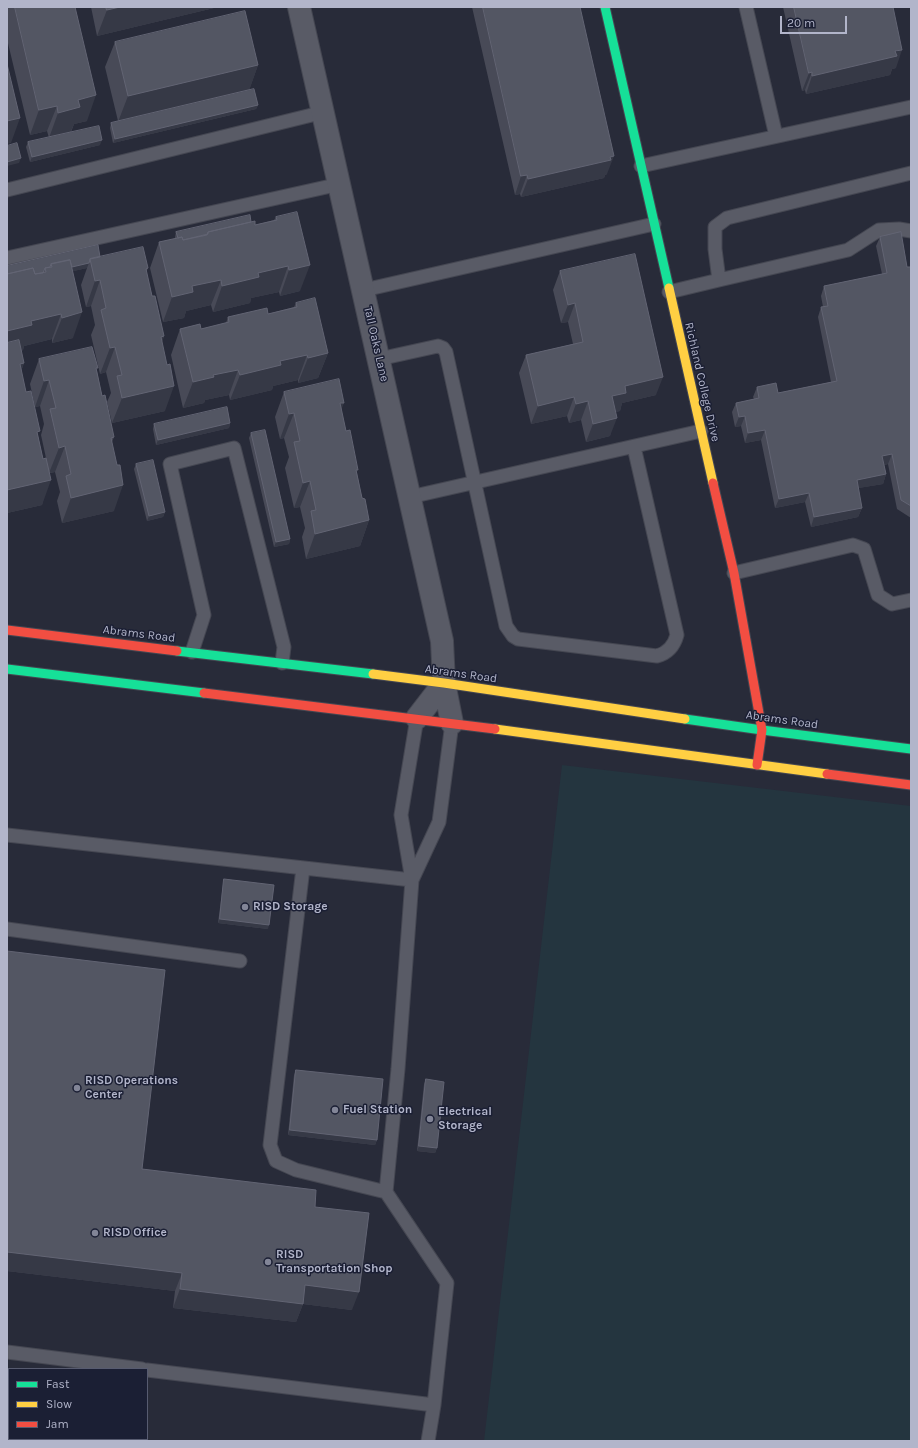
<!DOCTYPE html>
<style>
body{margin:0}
#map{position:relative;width:918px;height:1448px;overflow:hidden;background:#282b39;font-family:Karla,sans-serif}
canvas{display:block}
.frame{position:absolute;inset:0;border:8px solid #b2b5ca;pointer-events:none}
.legend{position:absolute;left:8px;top:1368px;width:140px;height:72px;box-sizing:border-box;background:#1b1f34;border:1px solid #575b70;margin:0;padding:5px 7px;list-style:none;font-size:12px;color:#b2b5ca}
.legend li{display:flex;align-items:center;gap:8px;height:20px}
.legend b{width:20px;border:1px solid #575b70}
.scale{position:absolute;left:780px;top:16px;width:67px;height:18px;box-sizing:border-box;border:2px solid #b2b5ca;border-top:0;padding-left:5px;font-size:12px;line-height:14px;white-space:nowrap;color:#b2b5ca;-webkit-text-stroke:3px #1b1f34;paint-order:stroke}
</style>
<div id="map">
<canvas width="918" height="1448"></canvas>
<div class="frame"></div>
<ul class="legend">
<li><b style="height:5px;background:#16e098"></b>Fast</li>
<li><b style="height:5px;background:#ffcf43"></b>Slow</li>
<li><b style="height:5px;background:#f24e42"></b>Jam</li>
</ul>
<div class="scale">20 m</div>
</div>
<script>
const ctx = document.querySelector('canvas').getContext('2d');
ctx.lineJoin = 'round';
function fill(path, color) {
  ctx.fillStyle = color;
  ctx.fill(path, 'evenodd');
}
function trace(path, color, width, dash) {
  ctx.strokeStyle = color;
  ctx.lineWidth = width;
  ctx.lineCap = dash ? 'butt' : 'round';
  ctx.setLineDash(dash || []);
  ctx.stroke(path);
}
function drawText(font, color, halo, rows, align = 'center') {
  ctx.font = font + ' Karla,sans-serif';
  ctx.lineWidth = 3;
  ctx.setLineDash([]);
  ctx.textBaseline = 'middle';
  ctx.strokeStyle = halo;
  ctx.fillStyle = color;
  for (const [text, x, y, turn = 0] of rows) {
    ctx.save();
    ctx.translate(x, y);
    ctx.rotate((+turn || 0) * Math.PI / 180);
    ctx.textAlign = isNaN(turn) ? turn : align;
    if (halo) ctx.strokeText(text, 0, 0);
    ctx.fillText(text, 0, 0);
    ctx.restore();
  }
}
const green = new Path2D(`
 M 562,765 L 911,806 L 911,1441 L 484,1441 Z`);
const lane = new Path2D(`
 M 746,7 L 776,136
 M 641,166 L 911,107
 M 7,190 L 324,112
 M 7,258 L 340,184
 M 719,280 L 848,250 L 879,230 L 899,229 L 911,231
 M 364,290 L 654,224
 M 669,292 L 719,280 L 715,249 L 715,227 L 727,218 L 911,173
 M 379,359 L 438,346 L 443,348 L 446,352 L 506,626 L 513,636 L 518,639 L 657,656 C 668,653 674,646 677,635 L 634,447
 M 410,497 L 701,431
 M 734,573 L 853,545 L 864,549 L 878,595 L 892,604 L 911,600
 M 192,652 L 204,615 L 170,464 L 234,448 L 284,647 L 282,663
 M 417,718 L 401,815 L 412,880 L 398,1069 L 386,1192 L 447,1283 L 434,1405 L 428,1441
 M 7,835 L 412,880
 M 303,868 L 270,1145 L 276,1161 L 296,1170 L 386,1192
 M 412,880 L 439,822 L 452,723
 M 7,929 L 240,961
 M 7,1352 L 142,1369
 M 147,1370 L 434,1405`);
const street = new Path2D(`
 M 299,7 L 442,641 L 444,683 L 452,723
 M 417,718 L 444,683`);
const fast = new Path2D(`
 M 605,7 L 669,288
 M 177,651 L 373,674
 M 7,669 L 204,693
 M 685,719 L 762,730 L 911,749`);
const slow = new Path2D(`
 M 669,288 L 713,483
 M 373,674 L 444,683 L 685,719
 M 495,729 L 827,774`);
const jam = new Path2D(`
 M 713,483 L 734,573 L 762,730 L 757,765
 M 7,630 L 177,651
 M 204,693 L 495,729
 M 827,774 L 911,785`);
const wall = new Path2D(`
 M 7,7 L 75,7 L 87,121 L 74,124 L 71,132 L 100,145 L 30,162 L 26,147 L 28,142 L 49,138 L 47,131 L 30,135 L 7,39 Z
 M 91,7 L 218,7 L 97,36 Z
 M 472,7 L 580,7 L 607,174 L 605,175 L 604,178 L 521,197 L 520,194 L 515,195 Z
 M 783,7 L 893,7 L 896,68 L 892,69 L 890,75 L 806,94 L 805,90 L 802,91 Z
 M 115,42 L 258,65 L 249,90 L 258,105 L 256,109 L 113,143 L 110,128 L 111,123 L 118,121 L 105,67 Z
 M 276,217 L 300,291 L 280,296 L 279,292 L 251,298 L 250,303 L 213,312 L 211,305 L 186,311 L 184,318 L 163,322 L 150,268 L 159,242 L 175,239 L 175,237 L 176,232 L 251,222 L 255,225 L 274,220 Z
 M 880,237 L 907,267 L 911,267 L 911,518 L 897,509 L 888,464 L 884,465 L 886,474 L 883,484 L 858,488 L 862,508 L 858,517 L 811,527 L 805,502 L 775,508 L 761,440 L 745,443 L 741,426 L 735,427 L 732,412 L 736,403 L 754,399 L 753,397 L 757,387 L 778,393 L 831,382 L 818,317 L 821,307 L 823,307 L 821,296 L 824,286 L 882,274 L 876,246 Z
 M 100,257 L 148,268 L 146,272 L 152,296 L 164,336 L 162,342 L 165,411 L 112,423 L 107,402 L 111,393 L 106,372 L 100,374 L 91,335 L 95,325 L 91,306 L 86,307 L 81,285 L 87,268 L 73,271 L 73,338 L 52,343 L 52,339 L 24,346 L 23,350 L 21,351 L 24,363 L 21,371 L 26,392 L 38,436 L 43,459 L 46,458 L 41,435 L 44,424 L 40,406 L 35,407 L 30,384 L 39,359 L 97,371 L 102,396 L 114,437 L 112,442 L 114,511 L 62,523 L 57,501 L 60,492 L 55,472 L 50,473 L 42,505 L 7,513 L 7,266 Z
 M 560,271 L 656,395 L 622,403 L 620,411 L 615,412 L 610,436 L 586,442 L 581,420 L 569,423 L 567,416 L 531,424 L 519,373 L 526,355 L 573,344 L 568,322 L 561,323 L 553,290 Z
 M 296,303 L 328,353 L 318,378 L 298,383 L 298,380 L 273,386 L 272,390 L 230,400 L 229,395 L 205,400 L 204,403 L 183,408 L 171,355 L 180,329 L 201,329 L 226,323 L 228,317 L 268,314 L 294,307 Z
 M 284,392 L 341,409 L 346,431 L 357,473 L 362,498 L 369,520 L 360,546 L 306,559 L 302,537 L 305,528 L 300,507 L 294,508 L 285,468 L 289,457 L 284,438 L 280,439 L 275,417 Z
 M 230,423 L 229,428 L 156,445 L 153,429 L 154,424 Z
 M 251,433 L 290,539 L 289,544 L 274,547 L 249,438 Z
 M 136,464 L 165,512 L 163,517 L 147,521 L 134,469 Z
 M 224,879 L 268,929 L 218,923 L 223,884 Z
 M 7,951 L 142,1169 L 315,1207 L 352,1310 L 303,1304 L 296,1322 L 173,1308 L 175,1291 L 7,1271 Z
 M 296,1070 L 377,1140 L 375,1145 L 288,1135 L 294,1075 Z
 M 426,1079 L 437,1148 L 435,1153 L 417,1151 L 424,1084 Z`);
const shadedWall = new Path2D(`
 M 120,7 L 218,7 L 97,36 L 107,10 Z
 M 902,50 L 896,68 L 892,69 L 890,75 L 806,94 L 812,76 Z
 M 258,65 L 249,91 L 118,122 L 128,96 Z
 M 812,72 L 805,90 L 802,91 L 809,73 Z
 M 96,95 L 87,121 L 74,124 L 70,133 L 49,138 L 58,113 L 78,100 Z
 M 258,105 L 256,109 L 113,143 L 115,139 Z
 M 57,106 L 47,131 L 30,135 L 39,110 Z
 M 20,118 L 11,143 L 7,144 L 7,121 Z
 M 102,140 L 100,145 L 30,162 L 32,157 Z
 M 614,156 L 607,174 L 605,175 L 604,178 L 521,197 L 528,179 Z
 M 21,158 L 19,163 L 7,166 L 7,162 Z
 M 527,175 L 520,194 L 515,195 L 521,176 Z
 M 89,263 L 87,268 L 48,277 L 50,272 Z
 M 310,265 L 300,291 L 280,296 L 289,270 Z
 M 288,266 L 279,292 L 251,298 L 250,303 L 213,312 L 222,286 L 258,273 Z
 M 100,280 L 91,306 L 86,307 L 95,281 Z
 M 221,280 L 211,305 L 186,311 L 184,318 L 163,322 L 172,297 L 192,286 Z
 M 575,303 L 568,322 L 561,323 L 568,305 Z
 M 82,312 L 73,338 L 52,343 L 62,318 Z
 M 61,314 L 52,339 L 24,346 L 23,350 L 7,354 L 7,331 L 31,321 Z
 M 164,336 L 155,361 L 161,337 Z
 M 115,347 L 106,372 L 100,374 L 110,348 Z
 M 328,353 L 318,378 L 298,383 L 308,358 Z
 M 307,355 L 298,380 L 273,386 L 272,390 L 230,400 L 240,375 L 280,361 Z
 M 24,363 L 15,389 L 20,364 Z
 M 238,370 L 229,395 L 205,400 L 204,403 L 183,408 L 193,382 L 213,375 Z
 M 663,377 L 656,395 L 622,403 L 620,411 L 605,414 L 612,396 L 625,386 Z
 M 49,380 L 40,406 L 35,407 L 44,381 Z
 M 174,386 L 165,411 L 112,423 L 122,398 Z
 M 574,397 L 567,416 L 531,424 L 538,406 Z
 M 588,401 L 581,420 L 569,423 L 576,404 Z
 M 340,403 L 344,403 L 334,428 Z
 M 294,413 L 284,438 L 280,439 L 289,414 Z
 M 745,416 L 741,426 L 735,427 L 739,417 Z
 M 617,418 L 610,436 L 586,442 L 593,424 Z
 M 230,423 L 229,428 L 156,445 L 158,440 Z
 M 765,430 L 761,440 L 745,443 L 748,433 Z
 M 65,446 L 55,472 L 49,473 L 59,448 Z
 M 892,454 L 888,464 L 879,466 L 882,456 Z
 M 886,474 L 883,484 L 853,489 L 857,480 Z
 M 51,480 L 42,505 L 7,513 L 7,490 Z
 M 310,481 L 300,507 L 294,508 L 303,483 Z
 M 123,485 L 114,511 L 62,523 L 71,498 Z
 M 809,493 L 805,502 L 775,508 L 779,499 Z
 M 862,508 L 858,517 L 811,527 L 814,517 Z
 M 165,512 L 163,517 L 147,521 L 149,516 Z
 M 369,520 L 360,546 L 306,559 L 315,534 Z
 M 290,539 L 289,544 L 274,547 L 276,542 Z
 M 220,919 L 269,925 L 268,929 L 218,923 Z
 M 290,1130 L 377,1140 L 375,1145 L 288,1135 Z
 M 419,1146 L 437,1148 L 435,1153 L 417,1151 Z
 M 7,1252 L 182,1273 L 175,1291 L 7,1271 Z
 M 305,1285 L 359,1292 L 352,1310 L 303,1304 L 296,1322 L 173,1308 L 180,1289 Z`);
const building = new Path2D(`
 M 15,7 L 75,7 L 96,95 L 78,100 L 80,107 L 58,113 L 57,106 L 39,110 Z
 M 106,7 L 120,7 L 107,10 Z
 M 483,7 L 580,7 L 614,156 L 610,157 L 611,160 L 528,179 L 527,175 L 521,176 Z
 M 794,7 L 893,7 L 902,50 L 895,51 L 897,56 L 812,76 L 812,72 L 809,73 Z
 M 245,11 L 258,65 L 128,96 L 115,42 Z
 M 7,64 L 20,118 L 7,121 Z
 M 254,89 L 258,105 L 115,139 L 111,123 Z
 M 99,126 L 102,140 L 32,157 L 28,142 Z
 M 17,143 L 21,158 L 7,162 L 7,146 Z
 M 297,212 L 310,265 L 289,270 L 288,266 L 258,273 L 259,277 L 222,286 L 221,280 L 192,286 L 193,292 L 172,297 L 159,242 L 182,237 L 183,240 L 208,234 L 208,232 L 255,221 L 255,225 L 277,220 L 276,217 Z
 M 250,215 L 251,222 L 208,232 L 207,235 L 183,240 L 182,237 L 178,238 L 176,232 Z
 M 901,232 L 907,267 L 911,267 L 911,506 L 901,500 L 892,454 L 882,456 L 886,474 L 857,480 L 862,508 L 814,517 L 809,493 L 779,499 L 765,430 L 748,433 L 745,416 L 739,417 L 736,403 L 759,398 L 757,387 L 776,383 L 778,393 L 837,381 L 821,307 L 828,306 L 824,286 L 887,273 L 880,237 Z
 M 98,245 L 100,257 L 90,259 L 89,263 L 72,267 L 70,260 L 51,264 L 50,267 L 45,268 L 43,273 L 35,274 L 33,268 L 7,274 L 7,266 Z
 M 143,247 L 148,268 L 146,269 L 152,296 L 155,296 L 164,336 L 161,337 L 167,365 L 170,364 L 174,386 L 122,398 L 117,376 L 122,375 L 115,347 L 110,348 L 101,310 L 106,308 L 100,280 L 95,281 L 90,259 Z
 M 635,254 L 663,377 L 625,386 L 626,393 L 612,396 L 617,418 L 593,424 L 588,401 L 576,404 L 574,397 L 538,406 L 526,355 L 583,342 L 575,303 L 568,305 L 560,271 Z
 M 70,260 L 82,312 L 62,318 L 61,314 L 31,321 L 32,325 L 7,331 L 7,274 L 33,268 L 35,274 L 46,272 L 45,268 L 52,267 L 51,264 Z
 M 315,298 L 328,353 L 308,358 L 307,355 L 280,361 L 281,365 L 240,375 L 238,370 L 213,375 L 214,377 L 193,382 L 180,329 L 200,324 L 201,329 L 229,322 L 228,317 L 267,308 L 268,314 L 297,307 L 296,303 Z
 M 19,340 L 24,363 L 20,364 L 26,392 L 31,391 L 40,431 L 37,432 L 43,459 L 46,458 L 51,480 L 7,490 L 7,343 Z
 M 92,347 L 98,368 L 96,368 L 102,396 L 105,395 L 114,437 L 111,438 L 117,465 L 120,465 L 123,485 L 71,498 L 66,476 L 71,474 L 65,446 L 59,448 L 50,409 L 56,408 L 49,380 L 44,381 L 39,359 Z
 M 339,379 L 344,403 L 340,403 L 346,431 L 350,430 L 358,470 L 356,470 L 362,498 L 365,499 L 369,520 L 315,534 L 311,511 L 316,510 L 310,481 L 303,483 L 294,442 L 300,441 L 294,413 L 289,414 L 284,392 Z
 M 227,407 L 230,423 L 158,440 L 154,424 Z
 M 265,430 L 290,539 L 276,542 L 251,433 Z
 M 153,460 L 165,512 L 149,516 L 136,464 Z
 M 224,879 L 274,885 L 269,925 L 220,919 Z
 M 7,951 L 165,970 L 142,1169 L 316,1190 L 315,1207 L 369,1213 L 359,1292 L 305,1285 L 303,1304 L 180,1289 L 182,1273 L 7,1252 Z
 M 296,1070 L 383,1079 L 377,1140 L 290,1130 Z
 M 426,1079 L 444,1082 L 437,1148 L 419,1146 Z`);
const markers = [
 [245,907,4,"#828597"],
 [77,1088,4,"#828597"],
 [335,1110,4,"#828597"],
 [430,1119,4,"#828597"],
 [95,1233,4,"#828597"],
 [268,1262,4,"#828597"]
];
const streetNames = [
 ["Tall Oaks Lane",376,344,77],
 ["Richland College Drive",702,382,77],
 ["Abrams Road",139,634,7],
 ["Abrams Road",461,674,8],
 ["Abrams Road",782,720,8]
];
const poiNames = [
 ["RISD Storage",253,907],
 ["RISD Operations",85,1081],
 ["Center",85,1095],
 ["Fuel Station",343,1110],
 ["Electrical",438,1112],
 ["Storage",438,1126],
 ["RISD Office",103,1233],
 ["RISD",276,1255],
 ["Transportation Shop",276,1269]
];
fill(green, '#24353f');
trace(lane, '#454752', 15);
trace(street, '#454752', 24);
trace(fast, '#454752', 11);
trace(slow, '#454752', 11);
trace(jam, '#454752', 11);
trace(lane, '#595b66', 13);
trace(street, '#595b66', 22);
trace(fast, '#16e098', 9);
trace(slow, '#ffcf43', 9);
trace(jam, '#f24e42', 9);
fill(wall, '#484a57');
fill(shadedWall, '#363946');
fill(building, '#535663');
trace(building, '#626473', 1);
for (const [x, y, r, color] of markers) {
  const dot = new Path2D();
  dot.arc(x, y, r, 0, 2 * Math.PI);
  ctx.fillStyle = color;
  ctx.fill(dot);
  trace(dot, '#1b1f34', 1.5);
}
drawText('12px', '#b2b5ca', '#1b1f34', streetNames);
drawText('bold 12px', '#b2b5ca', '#1b1f34', poiNames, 'left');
</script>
